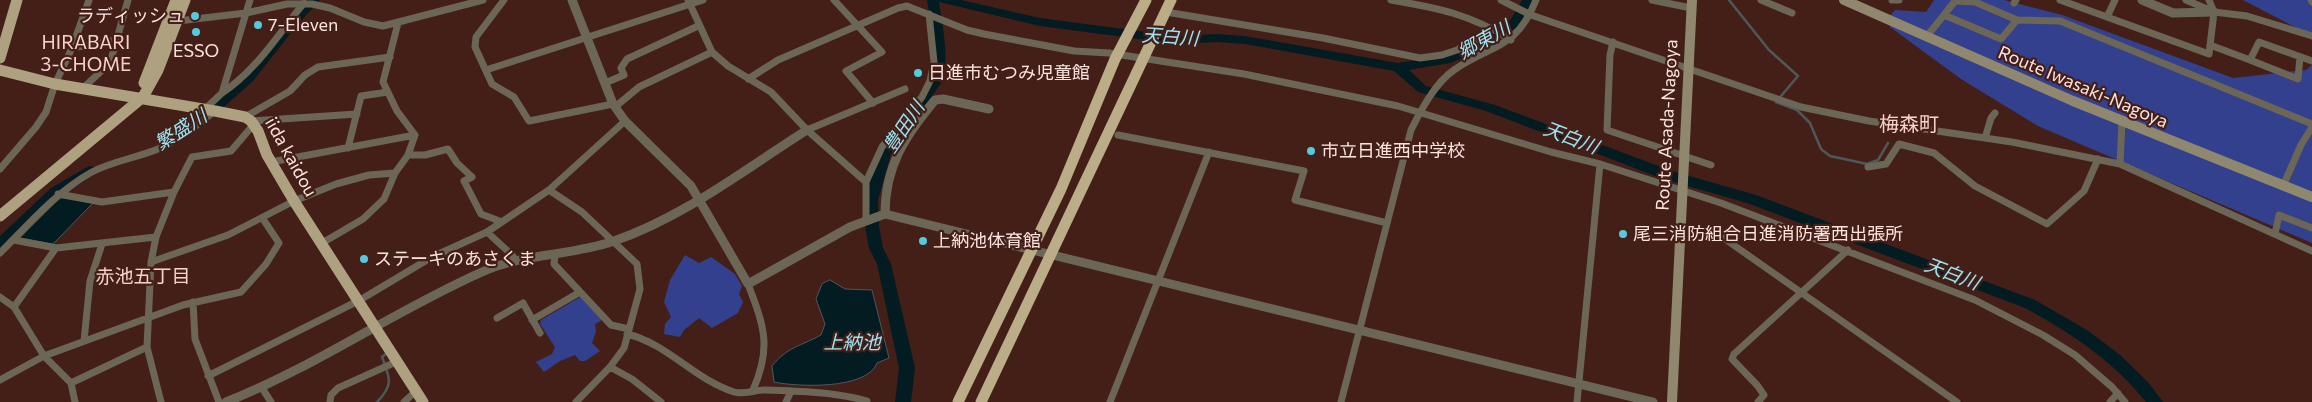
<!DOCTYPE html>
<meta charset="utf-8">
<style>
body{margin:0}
canvas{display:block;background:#431f18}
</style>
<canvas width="2312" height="402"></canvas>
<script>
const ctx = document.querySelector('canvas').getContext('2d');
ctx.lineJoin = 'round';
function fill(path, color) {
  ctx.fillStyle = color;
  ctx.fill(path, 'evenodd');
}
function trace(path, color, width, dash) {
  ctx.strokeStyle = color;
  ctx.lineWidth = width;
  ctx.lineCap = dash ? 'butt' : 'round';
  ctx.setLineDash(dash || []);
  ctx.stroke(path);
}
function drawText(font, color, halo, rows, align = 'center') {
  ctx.font = font + ' Commissioner,"Noto Sans JP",sans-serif';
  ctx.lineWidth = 4.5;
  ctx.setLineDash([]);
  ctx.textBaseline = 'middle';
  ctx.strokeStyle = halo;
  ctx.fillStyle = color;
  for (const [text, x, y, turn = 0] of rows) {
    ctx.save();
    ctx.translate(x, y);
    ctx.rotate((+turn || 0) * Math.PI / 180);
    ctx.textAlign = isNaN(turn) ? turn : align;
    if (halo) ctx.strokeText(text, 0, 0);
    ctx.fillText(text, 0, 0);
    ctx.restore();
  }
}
const green = new Path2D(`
 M 1934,0 L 2004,0 L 2062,15 L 2233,78 L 2306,70 L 2312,65 L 2312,243 L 2038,126 L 1961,79 L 1890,27 L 1889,17 L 1895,10 L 1926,12 Z
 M 2243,0 L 2312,0 L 2312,36 Z
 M 685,255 L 699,263 L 711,257 L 735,274 L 742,286 L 739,294 L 743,302 L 738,313 L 712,328 L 699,318 L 684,330 L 680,337 L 664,334 L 665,324 L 671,317 L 664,302 L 670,280 Z
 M 580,297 L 602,320 L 595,324 L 596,331 L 592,343 L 600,351 L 585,361 L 580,361 L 575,355 L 560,361 L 544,372 L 536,362 L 552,354 L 555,347 L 540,324 L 541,320 Z`);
const water = new Path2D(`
 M 61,197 L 93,203 L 53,244 L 20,238 Z
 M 830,280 L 845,289 L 872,290 L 889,358 L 877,363 C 867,390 797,387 774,382 L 772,366 C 787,347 801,346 821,335 L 825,324 L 816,299 L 822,284 Z`);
const stream = new Path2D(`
 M 1729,0 L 1769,50 L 1798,76 L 1776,102 L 1797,110 L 1810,123 L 1821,149 L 1830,156 L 1867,164 L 1878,160 L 1888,143
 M 377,402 C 394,385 390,378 382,357 L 387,353`);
const river = new Path2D(`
 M 307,0 L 320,0 L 298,24 L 253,81 L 208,121 L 198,121 L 197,118 L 198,115 L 245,75 L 290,18 Z
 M 927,0 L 961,0 L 1040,18 L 1177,36 L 1217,34 L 1245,36 L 1398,63 L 1448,55 L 1473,45 L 1511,19 L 1522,0 L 1534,0 L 1520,25 L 1481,51 L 1450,63 L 1409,70 L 1426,86 L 1495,105 L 1672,171 L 1756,195 L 2035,300 L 2087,330 L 2119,354 L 2148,382 L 2163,402 L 2146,402 C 2113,361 2071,333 2025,308 L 1747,203 L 1663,179 L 1486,111 L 1418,92 L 1394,71 L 1245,44 L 1217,42 L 1177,44 L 1040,26 L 939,2 C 943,27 948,53 944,79 L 891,154 L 878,200 L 879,226 L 883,248 L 891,264 L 915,368 L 911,402 L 895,402 L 899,368 L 877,264 L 869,248 L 865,226 L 864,200 L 877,154 L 890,133 L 932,79 L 934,65 L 932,32 Z
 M 89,166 L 94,167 L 96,171 L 94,175 L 61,196 L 5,249 L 0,251 L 0,236 L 51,188 Z`);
const minor = new Path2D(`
 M 504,0 L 476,37 L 475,47 L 492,84 L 514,97 L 529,121 L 613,104
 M 688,0 L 712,52 L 728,66 L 771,92 L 807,130 L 866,182
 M 834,0 L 882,52 L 846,71 L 873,103
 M 1391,0 C 1438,8 1470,14 1511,40
 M 1501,0 L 1531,15 L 1801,107 L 1869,121 L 2012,142 L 2120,164 L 2312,251
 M 1652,0 L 1691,8
 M 1761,0 L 1792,13
 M 1892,0 L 1899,0
 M 2060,0 L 2209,54 L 2214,12 L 2209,0
 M 2186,0 L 2214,12 L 2247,16 L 2312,36
 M 2311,0 L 2312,2
 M 1955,1 L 1975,2 L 2017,20 L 2001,39 L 1944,15 Z
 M 2014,3 L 2016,0
 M 1166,12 L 1323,38 L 1420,58 L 1442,55 L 1457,50 L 1477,40 L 1493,28
 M 2107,17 L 2115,0
 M 2017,20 L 2060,21 L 2312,124
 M 178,21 L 246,13 L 250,0
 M 398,23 L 383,82 L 397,111 L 415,135
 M 1927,36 L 1944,15
 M 1613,42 L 1610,55 L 1607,130 L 1711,165
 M 2210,45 L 2250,60 L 2259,42 L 2312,61
 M 72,48 L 116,40
 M 2250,60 L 2298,79 L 2300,57
 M 486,70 L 703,0
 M 748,79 L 778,60 L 898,8 L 907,6 L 967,30 L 984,34 L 1074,51 L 1109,53 L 1244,74 L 1398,106 L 1551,152 L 1600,164 L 1721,203 L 1975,300 L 2043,335 L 2075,355 L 2112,387 L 2125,402
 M 605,83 L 624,75 L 621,68 L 627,59 L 698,26
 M 83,88 L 110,63 L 128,0
 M 222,93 C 257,70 278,34 304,3
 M 615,107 L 639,87 L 712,52
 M 205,109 L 222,93 L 246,13 L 287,4 L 312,4 L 330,8 L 364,22 L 383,26 L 483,0
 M 245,117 L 290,91 L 305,75 L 318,67 L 390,57
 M 251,121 L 357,114
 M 807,130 L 905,89
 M 1118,135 L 1304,171 L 1295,200 L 1387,223
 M 1985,138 L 1991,118 L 1995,113
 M 348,148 L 361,96 L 388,92
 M 408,155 L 425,155 L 448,149 L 457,163 L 472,177 L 464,181 L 481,214 L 502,222
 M 271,162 L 415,135 L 408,155 L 395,173 L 384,199 L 363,219 L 322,243
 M 2120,164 L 2122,122
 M 1868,167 L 1886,164 L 1899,144 L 1934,153 L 1975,186 L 2047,224 L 2084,191 L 2098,159
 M 0,169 L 36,127 L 46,112 L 55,84 L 72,48 L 89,0
 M 2283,186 L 2301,145 L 2312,127
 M 549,190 L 582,212 L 637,264 L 640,289 L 624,348 L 610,367 L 576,402
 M 58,194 L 102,202 L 174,192
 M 866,221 L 866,182 L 882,147 L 922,97 L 930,81 L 934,62 L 929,14
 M 487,232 L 513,256 L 511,262
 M 1715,232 L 1957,402
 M 2275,234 L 2279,215 L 2312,228
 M 14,240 L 56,248 L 156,237
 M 56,248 L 14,307 L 44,356 L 71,383 L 75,402
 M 0,253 C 29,224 56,192 92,172 C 113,161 136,158 158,149 C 179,140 197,125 215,111
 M 555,255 L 554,264 L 611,325 L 629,329
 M 151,262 L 228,235 L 294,201 L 336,184 L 369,175 L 395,173
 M 748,284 C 764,326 772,347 753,390
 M 0,297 L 14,307
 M 193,302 L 195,339 L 219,402
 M 497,318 L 523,303 L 540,333
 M 532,320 L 580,292
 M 627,334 C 668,344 694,379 734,392 C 744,395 754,390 764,390 C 798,391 835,392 867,401
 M 84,341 L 90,281 L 102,244
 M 610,367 L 632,379 L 661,402
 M 208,376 L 360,300 L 432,257 L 487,232 L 549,190 L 625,121
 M 0,380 L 44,356 L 183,305 L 241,292 L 266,264 L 279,243 L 263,219
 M 71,383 L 147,347
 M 262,388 L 271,402
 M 161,402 L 147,347 L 151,262 L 156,237 L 174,192 L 192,157 L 231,151 L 254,124
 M 330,402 L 331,395 L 338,388 L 398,361
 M 404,402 L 416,391
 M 786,402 L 791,391
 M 1110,402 L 1209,152
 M 1341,402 L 1411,130 C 1421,110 1435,83 1454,70 C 1492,44 1516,50 1536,0
 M 1577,402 L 1600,164
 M 1758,402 L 1764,395 L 1757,385 L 1732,359 L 1734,354 L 1848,250
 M 2110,402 L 2118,393`);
const tertiary = new Path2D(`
 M 572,0 L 613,104 L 625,121 L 691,186 L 748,284 L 850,227 L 885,214 L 1653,402
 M 2142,0 L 2173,13 L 2214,12
 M 885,214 C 885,166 905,136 935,100 L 943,99 L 989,109
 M 226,402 C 315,367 394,311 482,272 C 524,253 571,256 614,241 C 684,217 745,169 807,130`);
const secondary = new Path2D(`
 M 1844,0 L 2073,101 L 2312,197
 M 1672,402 L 1692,0`);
const primary = new Path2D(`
 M 0,58 L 17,0
 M 0,70 L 55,84 L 215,111 L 245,117 L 251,121 L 258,131 L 267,155 L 294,201 L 423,402
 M 144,83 L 176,0
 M 0,216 L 143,97 L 158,70 L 185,0`);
const trunk = new Path2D(`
 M 958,402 L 1061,189 L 1115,59 L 1146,0
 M 981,402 L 1171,0`);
const markers = [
 [195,16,5,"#55cadf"],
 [258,25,5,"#55cadf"],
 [196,32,5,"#55cadf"],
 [918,73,5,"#55cadf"],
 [1311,151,5,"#55cadf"],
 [1623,234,5,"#55cadf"],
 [923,241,5,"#55cadf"],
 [364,259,5,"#55cadf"]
];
const poiNames = [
 ["ラディッシュ",185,16,"right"],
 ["7-Eleven",268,25],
 ["ESSO",196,51,"center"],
 ["日進市むつみ児童館",928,73],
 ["市立日進西中学校",1321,151],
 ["尾三消防組合日進消防署西出張所",1633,234],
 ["上納池体育館",933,241],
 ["ステーキのあさくま",374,259]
];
const streetNames = [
 ["Route Iwasaki-Nagoya",2083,87,23],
 ["Route Asada-Nagoya",1667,125,-87],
 ["iida kaidou",291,157,61]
];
const waterNames = [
 ["天白川",1170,37,4],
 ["郷東川",1484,40,-30],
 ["豊田川",904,127,-56],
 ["繁盛川",181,130,-33],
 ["天白川",1571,138,21],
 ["天白川",1952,274,21],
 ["上納池",852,343]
];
const neighbourhoodNames = [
 ["HIRABARI",86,43],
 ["3-CHOME",86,65],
 ["赤池五丁目",143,277]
];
const quarterNames = [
 ["梅森町",1909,124]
];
fill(green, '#32408d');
fill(water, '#031c21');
trace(water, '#4e585a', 1);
trace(stream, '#4e585a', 2.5);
fill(river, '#031c21');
trace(minor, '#6c6656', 7);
trace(tertiary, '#6c6656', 9);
trace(secondary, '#90886e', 10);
trace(primary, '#ada180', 11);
trace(trunk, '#baad88', 11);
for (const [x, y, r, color] of markers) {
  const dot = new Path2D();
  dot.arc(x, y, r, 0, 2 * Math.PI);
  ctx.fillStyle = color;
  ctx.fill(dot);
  trace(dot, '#431f18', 2);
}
drawText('18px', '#fce3de', '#431f18', poiNames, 'left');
drawText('18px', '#fce3de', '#431f18', streetNames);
drawText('italic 19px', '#9ae4f4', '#431f18', waterNames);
drawText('19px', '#f8d1c9', '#431f18', neighbourhoodNames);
drawText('20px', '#f8d1c9', '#431f18', quarterNames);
</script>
